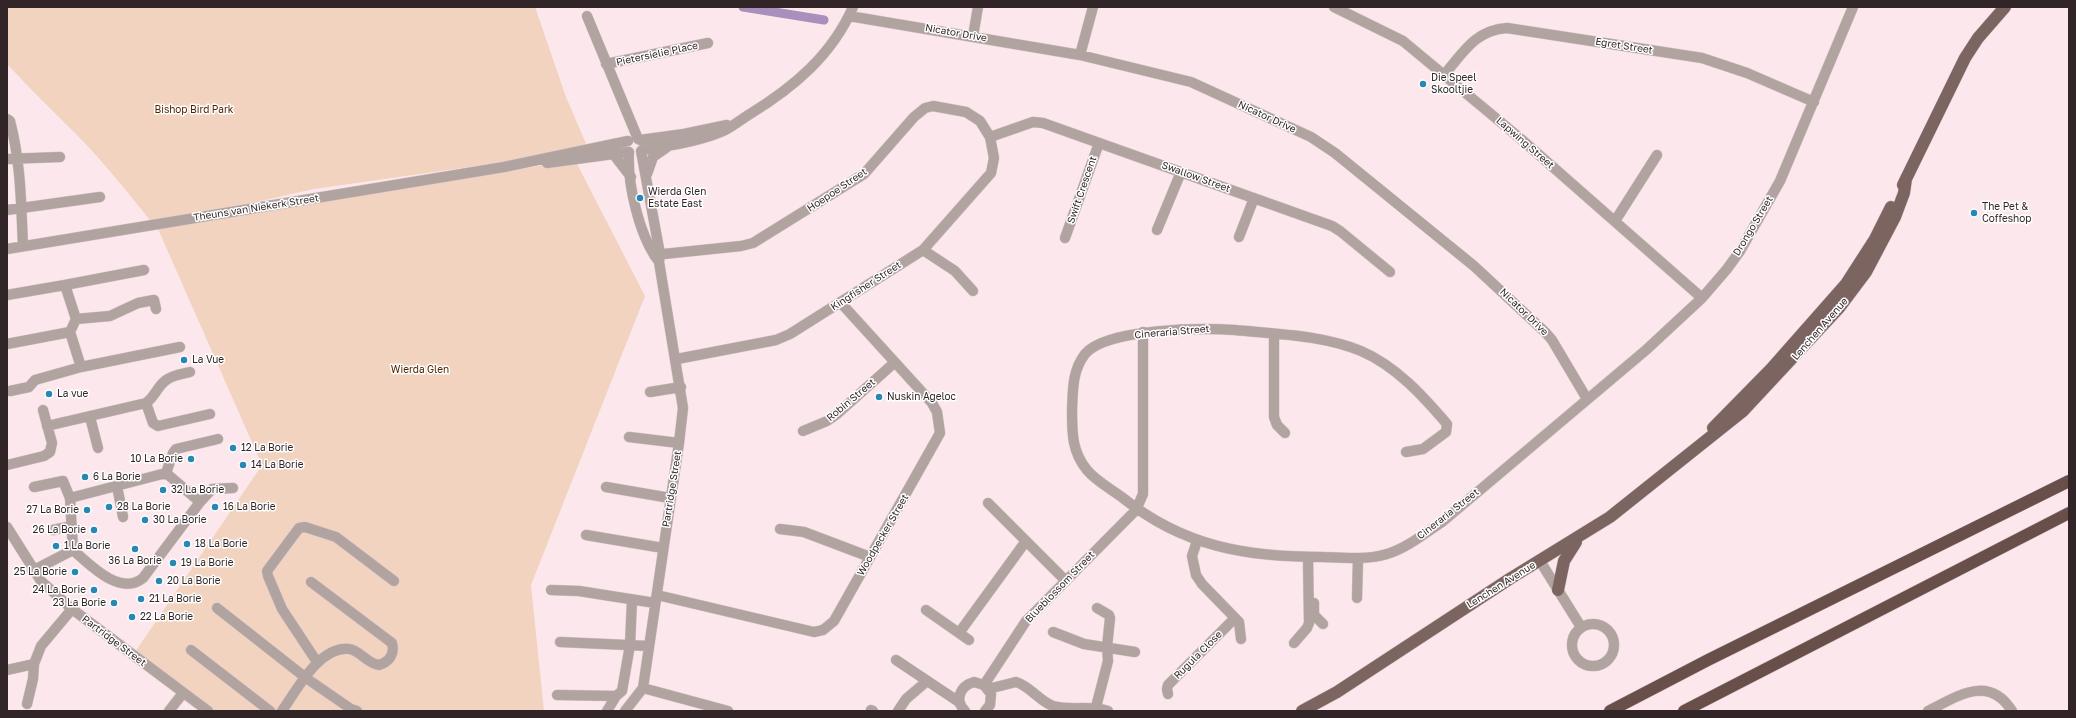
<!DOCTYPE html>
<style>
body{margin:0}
#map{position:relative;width:2076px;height:718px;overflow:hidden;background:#fce8ec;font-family:"Golos Text",sans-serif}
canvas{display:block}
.frame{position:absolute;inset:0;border:8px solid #312527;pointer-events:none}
</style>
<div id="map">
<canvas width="2076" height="718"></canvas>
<div class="frame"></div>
</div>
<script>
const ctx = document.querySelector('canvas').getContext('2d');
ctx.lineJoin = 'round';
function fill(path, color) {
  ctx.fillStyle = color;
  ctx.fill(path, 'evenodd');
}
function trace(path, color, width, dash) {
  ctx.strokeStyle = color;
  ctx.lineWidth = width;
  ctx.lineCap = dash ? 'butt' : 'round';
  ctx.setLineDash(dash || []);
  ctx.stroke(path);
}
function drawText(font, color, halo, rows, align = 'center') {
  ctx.font = font + ' "Golos Text",sans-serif';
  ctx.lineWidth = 3;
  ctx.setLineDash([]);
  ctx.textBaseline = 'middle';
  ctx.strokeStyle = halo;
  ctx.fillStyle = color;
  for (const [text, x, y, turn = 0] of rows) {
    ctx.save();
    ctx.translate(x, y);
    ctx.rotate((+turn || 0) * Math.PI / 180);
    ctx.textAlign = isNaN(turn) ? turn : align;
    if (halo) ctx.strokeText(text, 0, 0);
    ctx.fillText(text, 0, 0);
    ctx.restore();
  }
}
const green = new Path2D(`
 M 7,7 L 535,7 L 566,97 L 587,146 L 540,157 L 314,189 L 154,225 C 128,193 103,161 74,132 C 51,109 29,88 7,64 Z
 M 575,160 L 645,296 L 531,585 L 544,711 L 214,711 L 135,652 L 262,465 L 158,229 Z`);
const canal = new Path2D(`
 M 743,7 L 824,20`);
const minor = new Path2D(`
 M 1334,7 L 1403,41 L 1521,139 L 1702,298
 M 587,16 L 638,139
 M 849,16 L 1080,55 L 1191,82 L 1311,137 L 1335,153 L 1474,266 L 1546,333 L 1552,340 L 1587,399
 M 973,36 L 978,7
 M 1080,55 L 1093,7
 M 606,64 L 708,43
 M 1444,75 C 1463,53 1475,30 1507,28 L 1702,58 L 1747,73 L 1814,102
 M 7,119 L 10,121 C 21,163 21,204 23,246
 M 990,137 L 1033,122 L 1043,123 L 1332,226 L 1340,231 L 1390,272
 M 640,140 L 684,134 L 727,125
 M 642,150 C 668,146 697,142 721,132 C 731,128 740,120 750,114 C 794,87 832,55 853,7
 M 629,152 C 627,183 639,234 657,259
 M 614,155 L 631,177
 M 7,159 L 60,157
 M 547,163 L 628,152
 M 647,174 L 653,157 L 666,148
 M 7,210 L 100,197
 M 1615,221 L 1657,155
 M 1157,230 L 1181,172
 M 1239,237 L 1254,198
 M 1065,238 L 1099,143
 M 7,249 L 504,167 L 628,141
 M 923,250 L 955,271 L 973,291
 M 654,255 L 741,246 L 753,243 L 864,174 L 914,117 L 925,108 L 933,106 L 966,112 L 980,121 L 990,137 L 994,158 L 991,173 L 923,250 L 790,334 L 776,340 L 677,359
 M 65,285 L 144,270
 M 7,295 L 65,285 L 76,319 L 70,332 L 7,344
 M 76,319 L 110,316 L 138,303 L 154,300 L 156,309
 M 70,332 L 81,367
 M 1274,334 L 1274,417 L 1277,425 L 1285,433
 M 10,391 L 29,387 L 35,380 L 81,367 L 180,347
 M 650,392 L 681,387
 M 146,403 L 153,423 L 158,426 L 210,414
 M 90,417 L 98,448
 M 47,426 L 146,403 C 155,397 157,387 165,381 C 172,375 182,374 190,372
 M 803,431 L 827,421 L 837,414 L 894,363
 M 629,437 L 679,443
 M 1406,452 L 1423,449 L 1446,432 L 1447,424 C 1423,396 1396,366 1361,351 C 1322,335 1276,334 1235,330 C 1203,328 1107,328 1085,354 C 1072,371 1073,390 1072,410 C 1072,433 1072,452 1087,470 C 1096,481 1111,489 1123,498 C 1184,547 1247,557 1323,557 C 1344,558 1367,560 1387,554 C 1407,548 1425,533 1442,522 L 1646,350 L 1702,298 L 1727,269 L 1740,251 L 1780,181 L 1853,7
 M 7,465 L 44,456 L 50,452 L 52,443 L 43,410
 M 166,473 L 200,502 L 143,578 C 120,597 89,564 73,550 L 70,498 Z
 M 166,473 L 173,453 L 176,449 L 218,439
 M 117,486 L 123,517
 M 34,487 L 63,481 L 70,498
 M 606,487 L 670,498
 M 200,502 L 212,489 L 233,488
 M 988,503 L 1066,581
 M 7,527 L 41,581 L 72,609 L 208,711
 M 780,529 L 804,532 L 870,557
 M 53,530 L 72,526
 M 586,535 L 663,548
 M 1197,541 L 1192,556 L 1196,575 L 1202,584 L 1239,622 L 1241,639
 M 1540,561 L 1581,627
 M 32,571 L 73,550
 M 551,590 L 579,591 L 655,603
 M 657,595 L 814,632 L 823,630 L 834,621 L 940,433 L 937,412 L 932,403 L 841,303
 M 1357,598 L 1358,558
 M 1314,603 L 1314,615 L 1323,624
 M 217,608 L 306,678 L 351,709 L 357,711
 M 926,610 L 969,640
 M1572 645a21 21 0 1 1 42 0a21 21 0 1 1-42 0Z
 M 1053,632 L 1084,644 L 1135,652
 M 959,633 L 1026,541
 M 560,642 L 649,646
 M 1294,643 L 1307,628 L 1309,623 L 1308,557
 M 191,650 L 270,711
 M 896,660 L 959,702
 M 317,662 L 282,609 L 268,576 L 267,571 L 299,528 L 305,527 L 336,537 L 394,581
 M 7,670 L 34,664
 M 984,685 L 1026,621 L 1136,510 L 1143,494 L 1143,332
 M 643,688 L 728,711
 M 988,689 L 1016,682 C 1030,686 1039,701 1053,706 C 1070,711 1090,705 1108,711
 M 1168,694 L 1167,689 L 1168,685 L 1235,618
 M 557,695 L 616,696 L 622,691 L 630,645 L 632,600
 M 27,704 L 33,679 L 34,664 L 41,646 L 72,609
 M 1096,707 L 1108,661 L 1107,647 L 1110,618 L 1109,615 L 1097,608
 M 871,710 L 873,711
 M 169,711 L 183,693
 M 282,711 C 297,690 319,646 349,649 C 360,650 367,664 379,665 C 389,662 395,654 392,643 L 311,582
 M 607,711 L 616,696
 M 625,711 L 643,688 L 679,443 L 683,408 L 659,262 L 660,254 L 641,151
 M 898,711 L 906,699 L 927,681
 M 965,711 C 954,700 960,686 974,682 L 984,685 L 991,694 L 990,705 L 985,711
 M 1928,711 C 1958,696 1989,674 2012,711`);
const major = new Path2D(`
 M 1903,185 L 1965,58 L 1978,38 L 2005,7
 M 1713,428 L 1771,369 L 1846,284 L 1875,239 L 1891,207
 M 1558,590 L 1564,561 L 1576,542
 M 1302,711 L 1337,692 L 1511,578 L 1610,517 L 1743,411 L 1839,308 L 1866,272 L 1895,217 L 1904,193 L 1906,179`);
const highway = new Path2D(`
 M 1610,711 L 1708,660 L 2069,481
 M 1684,711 L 2069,513`);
const markers = [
 [1423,84,4,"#2788b3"],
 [640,198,4,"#2788b3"],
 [1974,213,4,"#2788b3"],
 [184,360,4,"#2788b3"],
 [49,394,4,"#2788b3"],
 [879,397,4,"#2788b3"],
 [233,448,4,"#2788b3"],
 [191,459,4,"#2788b3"],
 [243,465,4,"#2788b3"],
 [85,477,4,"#2788b3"],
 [163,490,4,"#2788b3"],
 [109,507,4,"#2788b3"],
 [215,507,4,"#2788b3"],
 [87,510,4,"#2788b3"],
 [145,520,4,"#2788b3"],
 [94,530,4,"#2788b3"],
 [187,544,4,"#2788b3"],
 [56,546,4,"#2788b3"],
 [135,549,4,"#2788b3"],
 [173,563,4,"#2788b3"],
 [75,572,4,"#2788b3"],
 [159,581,4,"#2788b3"],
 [94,590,4,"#2788b3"],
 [141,599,4,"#2788b3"],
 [114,603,4,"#2788b3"],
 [132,617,4,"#2788b3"]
];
const streetNames = [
 ["Nicator Drive",956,33,10],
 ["Egret Street",1624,46,9],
 ["Pietersielie Place",657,54,-12],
 ["Nicator Drive",1267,117,25],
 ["Lapwing Street",1525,143,41],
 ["Swallow Street",1196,177,20],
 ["Hoepoe Street",837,190,-34],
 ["Swift Crescent",1082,190,-71],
 ["Theuns van Niekerk Street",256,208,-9],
 ["Drongo Street",1753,226,-59],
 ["Kingfisher Street",866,286,-33],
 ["Nicator Drive",1524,312,44],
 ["Lenchen Avenue",1820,329,-49],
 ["Cineraria Street",1172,332,-5],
 ["Robin Street",851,400,-40],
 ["Partridge Street",672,489,-81],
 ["Cineraria Street",1448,514,-38],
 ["Woodpecker Street",883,535,-60],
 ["Lenchen Avenue",1501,585,-32],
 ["Blueblossom Street",1060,587,-46],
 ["Partridge Street",114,641,37],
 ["Rugula Close",1198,655,-45]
];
const poiNames = [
 ["Die Speel",1431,78],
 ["Skooltjie",1431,90],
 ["Wierda Glen",648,192],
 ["Estate East",648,204],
 ["The Pet &",1982,207],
 ["Coffeshop",1982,219],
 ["La Vue",192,360],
 ["La vue",57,394],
 ["Nuskin Ageloc",887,397],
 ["12 La Borie",241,448],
 ["10 La Borie",183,459,"right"],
 ["14 La Borie",251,465],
 ["6 La Borie",93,477],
 ["32 La Borie",171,490],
 ["28 La Borie",117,507],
 ["16 La Borie",223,507],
 ["27 La Borie",79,510,"right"],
 ["30 La Borie",153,520],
 ["26 La Borie",86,530,"right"],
 ["18 La Borie",195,544],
 ["1 La Borie",64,546],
 ["36 La Borie",135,561,"center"],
 ["19 La Borie",181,563],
 ["25 La Borie",67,572,"right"],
 ["20 La Borie",167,581],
 ["24 La Borie",86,590,"right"],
 ["21 La Borie",149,599],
 ["23 La Borie",106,603,"right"],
 ["22 La Borie",140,617]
];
const parkNames = [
 ["Bishop Bird Park",194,110],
 ["Wierda Glen",420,370]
];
fill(green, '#f1d3bf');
trace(canal, '#a98fbb', 9);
trace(minor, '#d7c5c9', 11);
trace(major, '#d7c5c9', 13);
trace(highway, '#d7c5c9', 13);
trace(minor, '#b1a3a0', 10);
trace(major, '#7c6560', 12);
trace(highway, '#694f4a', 12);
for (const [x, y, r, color] of markers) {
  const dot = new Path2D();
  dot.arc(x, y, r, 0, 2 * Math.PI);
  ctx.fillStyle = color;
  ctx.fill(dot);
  trace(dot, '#fff', 1.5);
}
drawText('10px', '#312527', '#fff', streetNames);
drawText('10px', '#312527', '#fff', poiNames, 'left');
drawText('10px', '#4f2500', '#fff', parkNames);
</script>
